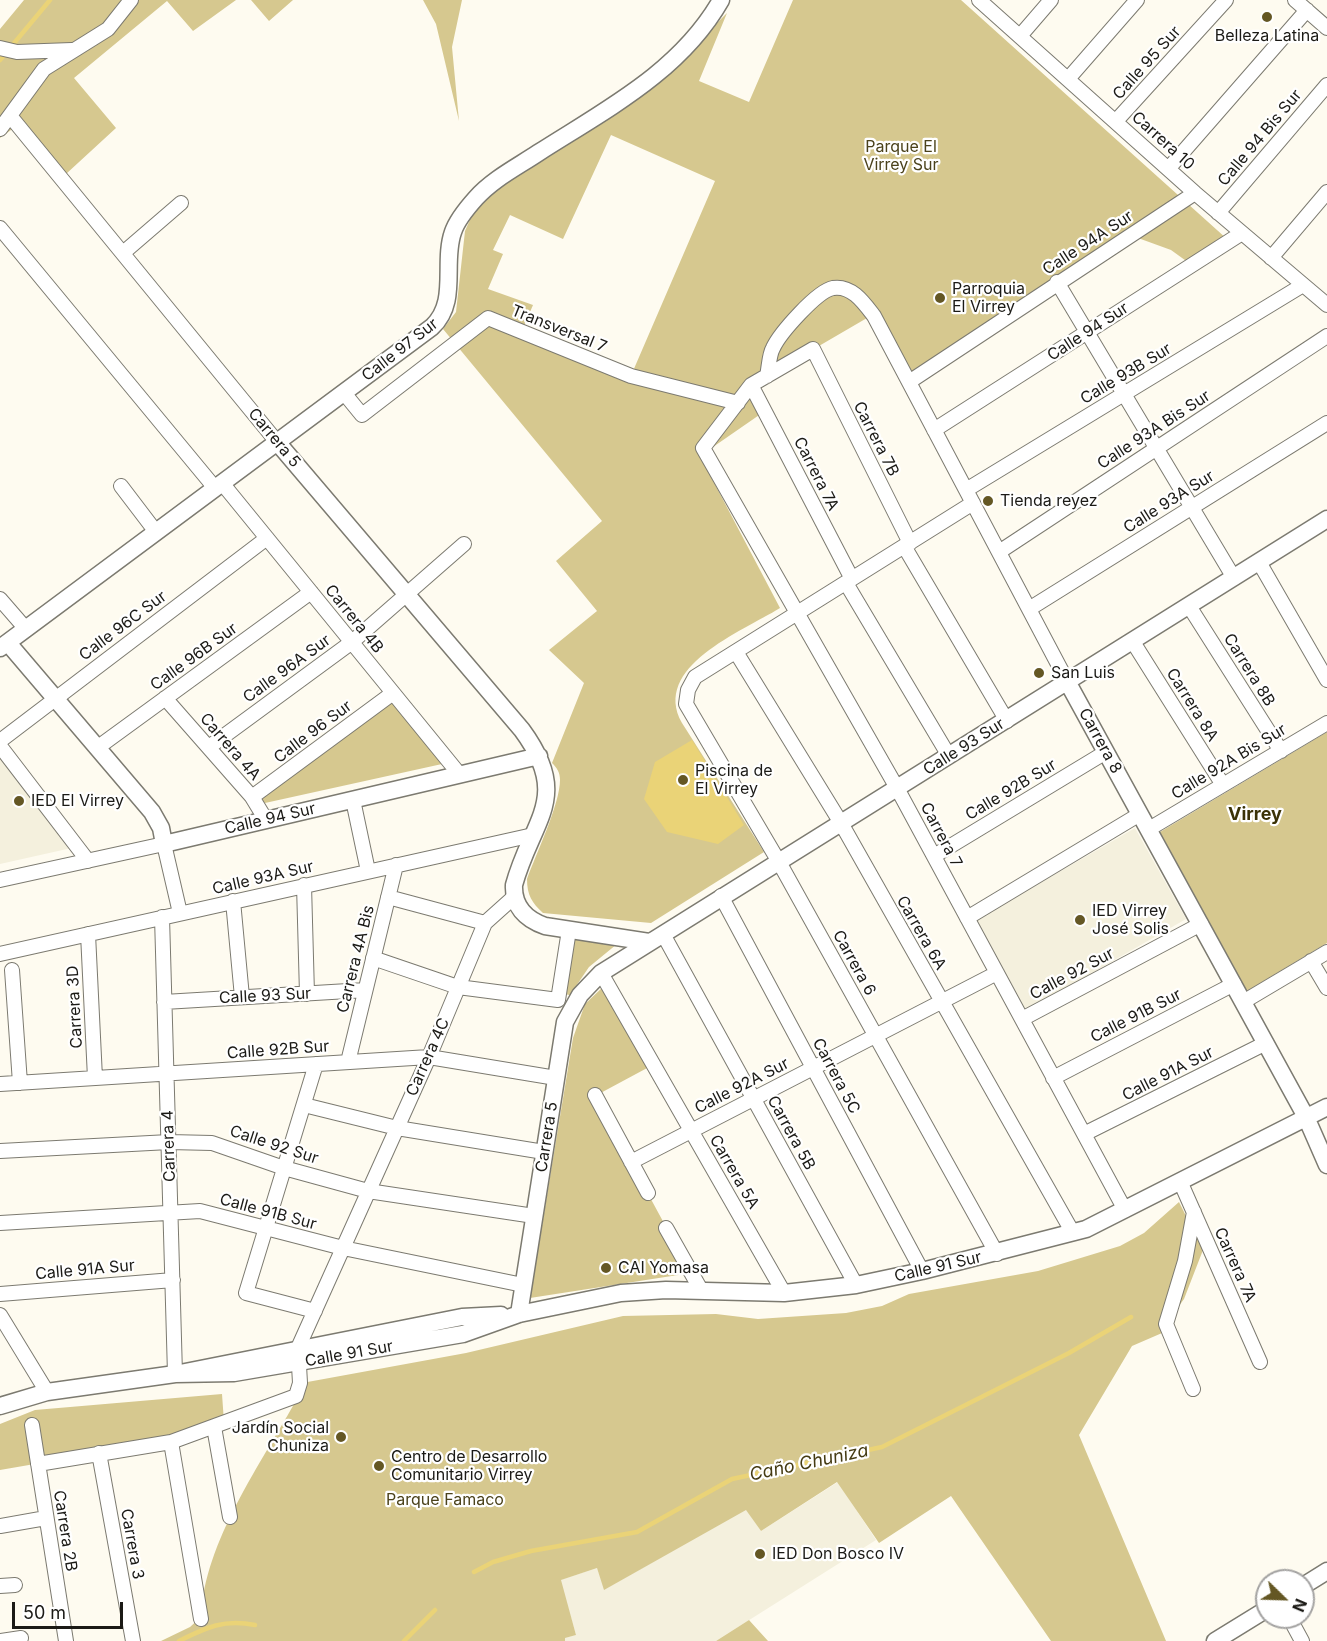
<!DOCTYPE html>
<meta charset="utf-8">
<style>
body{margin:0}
#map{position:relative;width:1327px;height:1641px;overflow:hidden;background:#fefbf0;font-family:Inter,sans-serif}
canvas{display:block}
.north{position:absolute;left:1255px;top:1569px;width:60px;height:60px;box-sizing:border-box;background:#fff;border:2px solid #a4a3a2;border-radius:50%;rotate:113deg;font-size:16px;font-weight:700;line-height:24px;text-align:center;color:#1b1a16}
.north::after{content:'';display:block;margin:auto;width:21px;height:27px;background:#645724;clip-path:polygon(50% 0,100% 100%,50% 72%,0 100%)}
.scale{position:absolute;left:12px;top:1602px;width:111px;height:27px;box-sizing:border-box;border:3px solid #1b1a16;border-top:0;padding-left:8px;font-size:18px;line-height:21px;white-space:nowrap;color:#1b1a16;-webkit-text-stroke:4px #fff;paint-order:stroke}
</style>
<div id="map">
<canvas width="1327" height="1641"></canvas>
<div class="north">N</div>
<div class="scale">50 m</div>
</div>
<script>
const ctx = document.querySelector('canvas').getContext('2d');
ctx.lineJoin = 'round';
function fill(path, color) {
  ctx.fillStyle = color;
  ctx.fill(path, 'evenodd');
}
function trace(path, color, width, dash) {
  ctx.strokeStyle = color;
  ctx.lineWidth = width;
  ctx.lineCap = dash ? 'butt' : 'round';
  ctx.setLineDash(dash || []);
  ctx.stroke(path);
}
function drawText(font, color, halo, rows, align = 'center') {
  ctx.font = font + ' Inter,sans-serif';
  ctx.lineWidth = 4.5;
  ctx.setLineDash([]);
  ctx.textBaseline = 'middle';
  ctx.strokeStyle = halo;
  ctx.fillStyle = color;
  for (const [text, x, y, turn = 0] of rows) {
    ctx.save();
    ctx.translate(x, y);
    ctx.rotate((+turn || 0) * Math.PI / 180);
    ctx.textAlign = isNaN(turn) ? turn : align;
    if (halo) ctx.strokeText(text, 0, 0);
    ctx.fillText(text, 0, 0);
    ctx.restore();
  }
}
const built = new Path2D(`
 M 0,754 L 76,847 L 0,864 Z
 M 1135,828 L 1186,919 L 1024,1012 L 973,922 Z
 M 838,1482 L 876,1540 L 716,1641 L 565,1641 L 564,1638 L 576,1635 L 560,1580 L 597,1568 L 605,1589 L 746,1509 L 761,1531 Z`);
const green = new Path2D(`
 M 24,0 L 236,0 L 193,31 L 167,1 L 74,78 L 116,128 L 66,174 L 22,122 L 0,138 L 0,29 Z
 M 251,0 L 293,0 L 269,21 Z
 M 423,0 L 462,0 L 452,47 L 459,121 L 436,24 Z
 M 793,0 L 961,0 L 1227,239 L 1189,263 L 1171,250 L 1127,234 L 912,372 L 879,311 L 752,385 L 765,411 L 700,456 L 780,608 C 741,632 651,667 682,723 L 764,852 L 651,923 L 543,913 C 532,903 527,895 527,879 C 536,854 560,804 560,780 C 560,772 557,768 552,763 L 584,683 L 549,650 L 597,611 L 556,561 L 602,521 L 443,329 L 456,312 L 465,231 L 472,215 L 499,187 L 689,51 L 727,13 L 699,81 L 749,102 ZM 611,135 L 715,181 L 633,371 L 524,326 L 533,305 L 488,289 L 503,254 L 493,250 L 510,215 L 563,239 Z
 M 391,701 L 442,764 L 265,803 L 260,798 Z
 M 1327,732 L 1327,943 L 1247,991 L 1160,832 Z
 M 573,938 L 617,944 L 589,967 L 570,995 L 563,994 Z
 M 604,986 L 649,1067 L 595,1096 L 691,1273 L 530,1298 L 573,1038 L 585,1004 Z
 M 1179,1202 L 1203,1250 L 1184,1299 L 1166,1324 L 1169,1330 L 1132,1346 L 1079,1435 L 1166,1641 L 1051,1641 L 951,1496 L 879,1543 L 837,1482 L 761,1531 L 746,1510 L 604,1590 L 597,1568 L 561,1580 L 576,1635 L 565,1638 L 565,1641 L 161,1641 L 190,1627 L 201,1617 C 204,1542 262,1462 298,1397 L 302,1383 L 466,1353 L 623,1316 L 716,1314 L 758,1319 L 846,1313 L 882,1306 L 909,1294 L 1038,1271 L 1120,1246 L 1144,1233 Z
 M 222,1394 L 224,1422 L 168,1441 L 0,1470 L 0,1424 L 35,1410 Z
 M 749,1620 L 768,1641 L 716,1641 Z`);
const water = new Path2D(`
 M 692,740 L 744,825 L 718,844 L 667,832 L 644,799 L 655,762 Z`);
const stream = new Path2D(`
 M 0,60 L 50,0
 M 474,1572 L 493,1562 L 531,1551 L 637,1532 L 732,1479 L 882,1447 L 1069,1353 L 1131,1317
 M 179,1641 C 207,1627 224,1619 255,1625
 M 404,1641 L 435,1610`);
const minor = new Path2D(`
 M 979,0 L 1195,193 L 1327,305
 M 1295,0 L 1327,28
 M 1020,36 L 1051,0
 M 0,48 L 17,52 L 72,50
 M 1068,79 L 1137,0
 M 11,117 L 277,442
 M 1116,121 L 1226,0
 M 0,129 L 44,69 L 108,29 L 131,0
 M 1169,168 L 1307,10
 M 1218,213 L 1327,85
 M 0,228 L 215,488
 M 123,253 L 181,203
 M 1271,258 L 1327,192
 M 1057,282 L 1234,578
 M 767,376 C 769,367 769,355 773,348 C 780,333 817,291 833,288 C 852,285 864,303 874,316 L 1068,683
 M 909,382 L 1195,193
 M 751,385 L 852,579
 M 344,393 L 362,415 L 488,318 L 631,376 L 738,403
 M 934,430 L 1242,233
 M 222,483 L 460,775
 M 121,486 L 156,532
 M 966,490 L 1303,285
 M 973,503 L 695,677 L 688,690 L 686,704 L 779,862 L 997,1254
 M 910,543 L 813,349 L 751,385 L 703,448 L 897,788 L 1125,1210
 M 904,546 L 1007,721
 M 999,552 L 1327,336
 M 1259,562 L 1327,680
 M 846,583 L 949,756
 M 0,599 L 26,629
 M 1189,606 L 1281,751
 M 1029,609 L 1327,423
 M 1133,642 L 1223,785
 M 736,652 L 841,823 L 1073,1233
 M 165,698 L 252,797 L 266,820
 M 0,741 L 267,538
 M 0,746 L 88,861
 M 209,747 L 352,642 L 464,544
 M 97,748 L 311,592
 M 252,797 L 393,693
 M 353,800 L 368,871
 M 1149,829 L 1327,723
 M 934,856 L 1106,752
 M 0,880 L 164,844 L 180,913
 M 304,885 L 307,994
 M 721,896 L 922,1271
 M 388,897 L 485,923
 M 233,901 L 242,997
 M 162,917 L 175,1374
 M 967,918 L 1140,814
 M 88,934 L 95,1078
 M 663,934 L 856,1285
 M 0,954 L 533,835
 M 373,958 L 458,987 L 558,1000 L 569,930
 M 1311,961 L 1327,988
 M 12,970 L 20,1083
 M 601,973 L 784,1293
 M 164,1002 L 365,990
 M 1243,1002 L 1327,952
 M 1022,1019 L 1201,924
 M 348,1062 L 396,865
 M 1053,1078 L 1234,984
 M 0,1084 L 429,1057 L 556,1078
 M 595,1095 L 648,1193
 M 304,1105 L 397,1128 L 544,1152
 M 1084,1134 L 1266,1043
 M 0,1151 L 169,1142 L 212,1143 L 284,1168 L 368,1191 L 534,1216
 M 631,1162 L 997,973
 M 1180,1181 L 1260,1362
 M 0,1223 L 200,1211 L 343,1248 L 523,1285
 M 666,1228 L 701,1290
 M 0,1294 L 173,1280
 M 315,1311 L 246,1293 L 316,1064
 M 0,1315 L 47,1392
 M 1193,1389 L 1166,1324 L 1185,1261 L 1194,1212
 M 32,1425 L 66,1641
 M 214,1427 L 230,1517
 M 171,1442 L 201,1619
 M 99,1453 L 133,1641
 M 38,1464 L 171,1442 L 296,1396 L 300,1383 L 298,1348 L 429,1057 L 485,923 L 514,897
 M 0,1526 L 46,1518
 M 0,1586 L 15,1585
 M 1289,1617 L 1302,1641
 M 0,1641 L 21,1638`);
const tertiary = new Path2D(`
 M 277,442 L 522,730 C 572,798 532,819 514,885 C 513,906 525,919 545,926 L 649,942
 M 8,643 L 152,812 L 161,828 L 164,844 L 539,756
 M 0,648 L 432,327 C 459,302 442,263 453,232 C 457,220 467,208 476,198 C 493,179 517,167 538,153 C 605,110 680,72 721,0
 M 1068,683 L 1306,1117 L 1327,1165
 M 519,1314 L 565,1022 L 580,995 L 601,973 L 1327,519
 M 175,1374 L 234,1373 L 463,1334 L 519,1314 L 621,1293 L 666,1290 L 784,1293 L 856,1285 L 922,1271 L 1086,1229 L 1327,1107
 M 0,1406 L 47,1392 L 175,1374 L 462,1317 L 501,1315
 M 1303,1586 L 1327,1571
 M 1215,1641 L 1267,1609`);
const markers = [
 [1267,17,6,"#645724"],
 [940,298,6,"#645724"],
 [988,501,6,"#645724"],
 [1039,673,6,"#645724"],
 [683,780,6,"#645724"],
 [19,801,6,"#645724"],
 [1080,920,6,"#645724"],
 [606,1268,6,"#645724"],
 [341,1437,6,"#645724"],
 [379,1466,6,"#645724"],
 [760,1554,6,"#645724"]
];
const poiNames = [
 ["Belleza Latina",1267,36,"center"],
 ["Parroquia",952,289],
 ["El Virrey",952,307],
 ["Tienda reyez",1000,501],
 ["San Luis",1051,673],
 ["Piscina de",695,771],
 ["El Virrey",695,789],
 ["IED El Virrey",31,801],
 ["IED Virrey",1092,911],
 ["José Solis",1092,929],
 ["CAI Yomasa",618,1268],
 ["Jardín Social",329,1428,"right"],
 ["Chuniza",329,1446,"right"],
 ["Centro de Desarrollo",391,1457],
 ["Comunitario Virrey",391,1475],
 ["IED Don Bosco IV",772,1554]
];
const streetNames = [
 ["Calle 95 Sur",1147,63,-48],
 ["Calle 94 Bis Sur",1260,138,-50],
 ["Carrera 10",1163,141,42],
 ["Calle 94A Sur",1088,243,-33],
 ["Transversal 7",559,329,22],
 ["Calle 94 Sur",1088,332,-33],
 ["Calle 97 Sur",400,350,-38],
 ["Calle 93B Sur",1126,374,-31],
 ["Calle 93A Bis Sur",1154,430,-33],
 ["Carrera 5",274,438,50],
 ["Carrera 7B",876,439,63],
 ["Carrera 7A",816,474,63],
 ["Calle 93A Sur",1169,502,-32],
 ["Carrera 4B",354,619,51],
 ["Calle 96C Sur",123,626,-37],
 ["Calle 96B Sur",194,657,-36],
 ["Calle 96A Sur",287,669,-36],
 ["Carrera 8B",1249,670,58],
 ["Carrera 8A",1192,705,58],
 ["Calle 96 Sur",313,732,-37],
 ["Carrera 8",1100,741,61],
 ["Carrera 4A",230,747,49],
 ["Calle 93 Sur",964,747,-32],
 ["Calle 92A Bis Sur",1229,762,-31],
 ["Calle 92B Sur",1011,790,-31],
 ["Calle 94 Sur",270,819,-13],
 ["Carrera 7",941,835,62],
 ["Calle 93A Sur",263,878,-13],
 ["Carrera 6A",921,933,60],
 ["Carrera 4A Bis",356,959,-76],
 ["Carrera 6",854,963,61],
 ["Calle 92 Sur",1072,974,-28],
 ["Calle 93 Sur",265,996,-3],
 ["Carrera 3D",75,1007,-93],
 ["Calle 91B Sur",1136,1016,-27],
 ["Calle 92B Sur",278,1050,-4],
 ["Carrera 4C",428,1057,-66],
 ["Calle 91A Sur",1168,1074,-27],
 ["Carrera 5C",836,1076,62],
 ["Calle 92A Sur",742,1086,-27],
 ["Carrera 5B",791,1133,61],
 ["Carrera 5",547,1137,-81],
 ["Calle 92 Sur",274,1145,18],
 ["Carrera 4",169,1146,-92],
 ["Carrera 5A",734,1172,60],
 ["Calle 91B Sur",268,1212,15],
 ["Carrera 7A",1235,1265,66],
 ["Calle 91 Sur",938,1267,-13],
 ["Calle 91A Sur",85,1270,-5],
 ["Calle 91 Sur",349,1354,-10],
 ["Carrera 2B",65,1531,81],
 ["Carrera 3",132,1544,80]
];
const parkNames = [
 ["Parque El",901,147],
 ["Virrey Sur",901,165],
 ["Parque Famaco",445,1500]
];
const neighbourhoodNames = [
 ["Virrey",1255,815]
];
const waterNames = [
 ["Caño Chuniza",809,1463,-12]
];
fill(built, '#f4f0dd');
fill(green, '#d6c88f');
fill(water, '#ead377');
trace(stream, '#ead377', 4.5);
trace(minor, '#7c7a70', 16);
trace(tertiary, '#7c7a70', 19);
trace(minor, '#fff', 14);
trace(tertiary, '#fff', 16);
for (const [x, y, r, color] of markers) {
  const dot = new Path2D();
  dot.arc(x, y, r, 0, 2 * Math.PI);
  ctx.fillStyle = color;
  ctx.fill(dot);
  trace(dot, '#fff', 2);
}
drawText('16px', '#1b1a16', '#fff', poiNames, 'left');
drawText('16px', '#1b1a16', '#fff', streetNames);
drawText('16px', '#4b421b', '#fff', parkNames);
drawText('bold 18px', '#3b3206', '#fff', neighbourhoodNames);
drawText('italic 18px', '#453b13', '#fff', waterNames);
</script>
